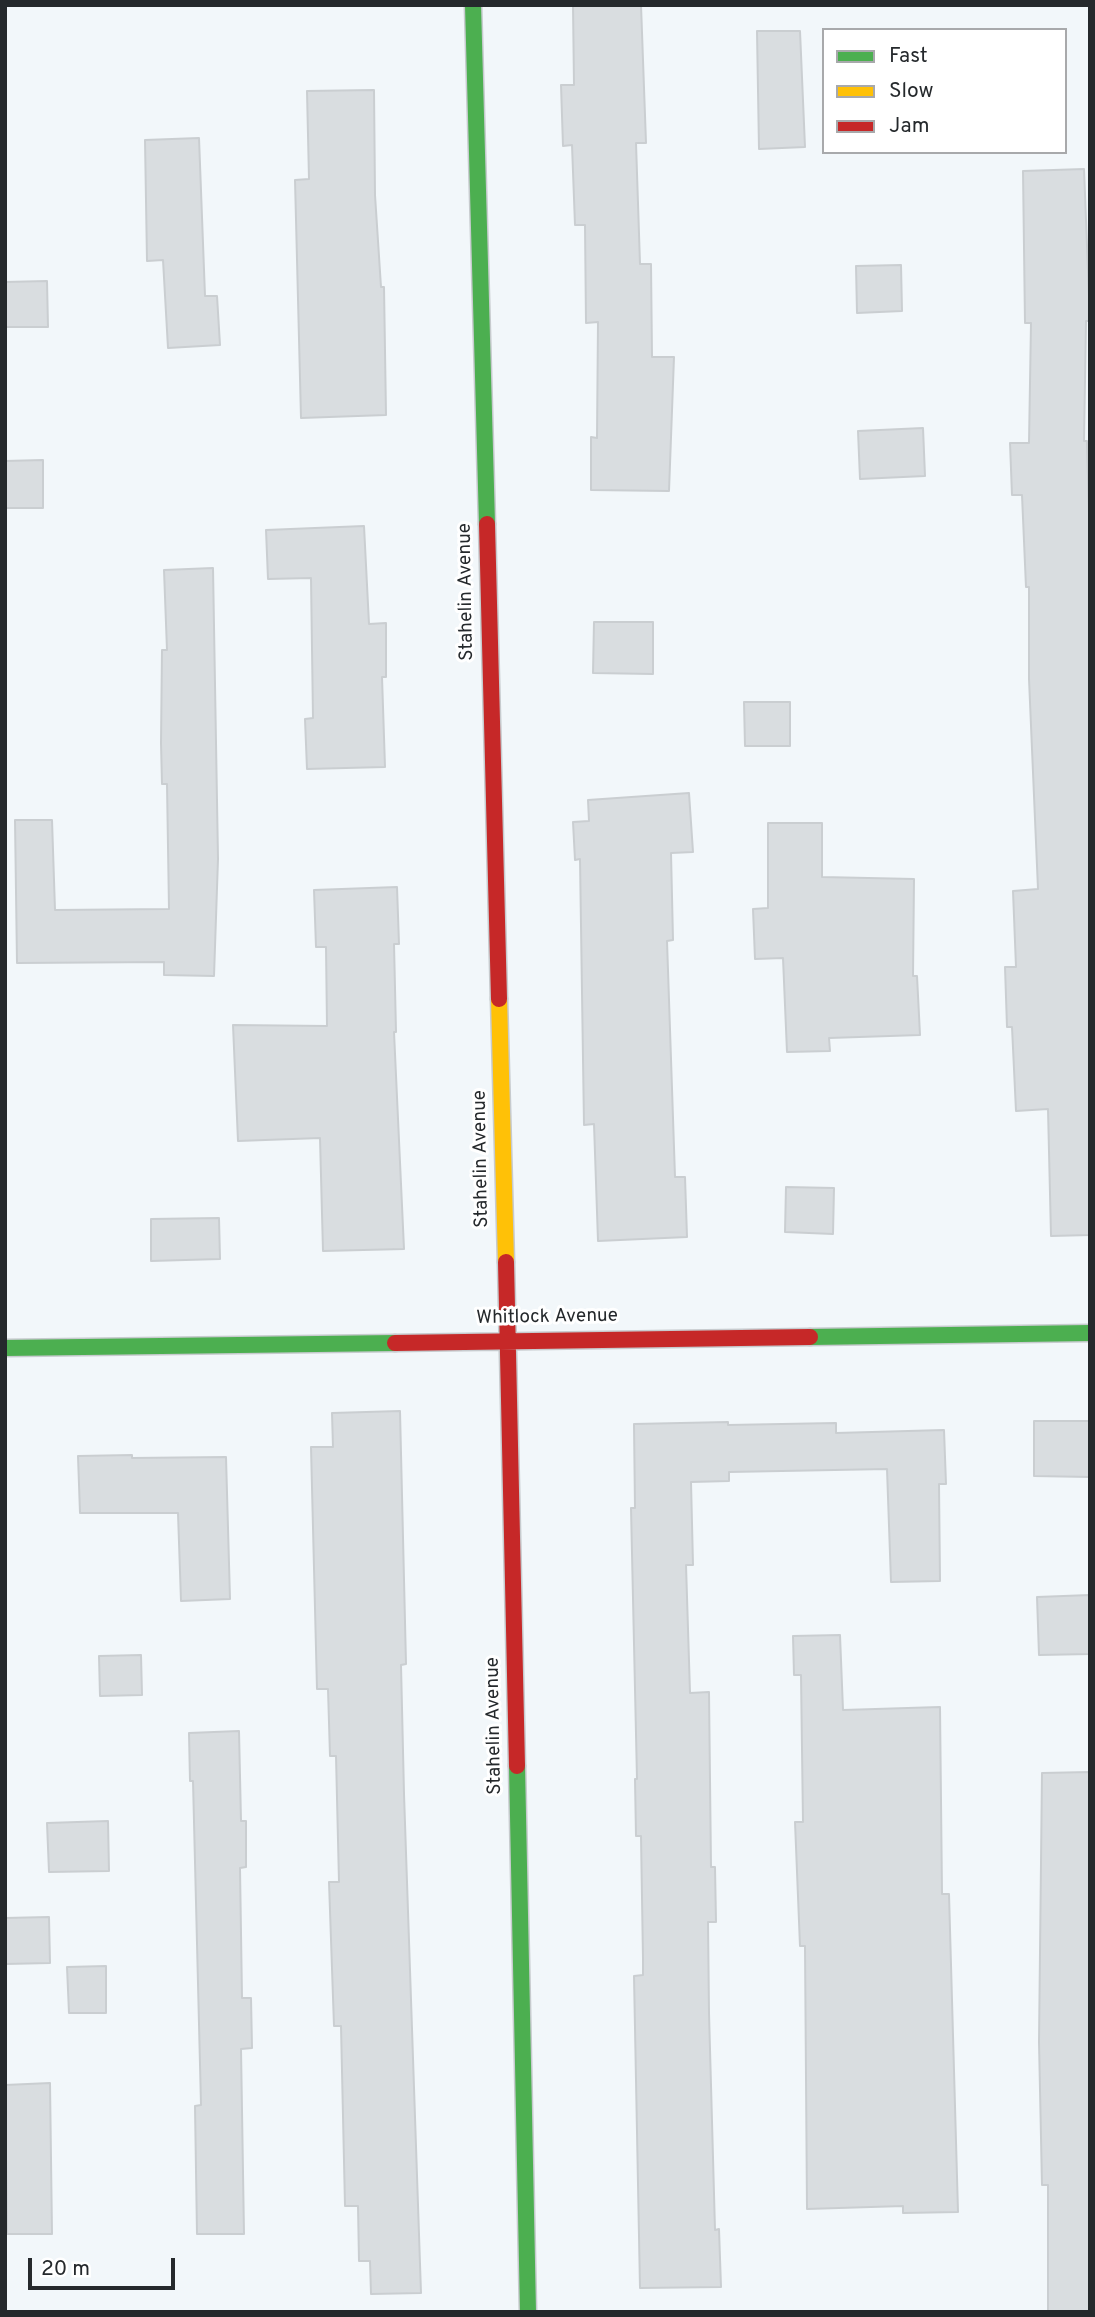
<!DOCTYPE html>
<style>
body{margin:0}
#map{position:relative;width:1095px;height:2317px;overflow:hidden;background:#f2f7fa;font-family:Overpass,sans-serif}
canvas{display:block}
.frame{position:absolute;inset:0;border:7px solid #25292c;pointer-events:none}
.legend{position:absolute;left:822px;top:28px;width:245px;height:126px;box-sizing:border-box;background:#fff;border:2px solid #a8a9ab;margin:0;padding:9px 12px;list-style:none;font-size:21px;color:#25292c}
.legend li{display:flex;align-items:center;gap:14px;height:35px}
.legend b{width:35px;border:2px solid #a8a9ab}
.scale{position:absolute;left:28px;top:2258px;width:147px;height:32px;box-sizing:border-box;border:4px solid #25292c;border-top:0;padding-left:9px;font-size:21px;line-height:24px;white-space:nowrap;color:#25292c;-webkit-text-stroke:5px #fff;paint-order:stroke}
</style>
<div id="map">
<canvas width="1095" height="2317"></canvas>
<div class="frame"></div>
<ul class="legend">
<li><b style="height:9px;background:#4caf50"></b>Fast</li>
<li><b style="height:9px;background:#ffc107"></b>Slow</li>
<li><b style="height:9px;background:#c62828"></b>Jam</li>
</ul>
<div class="scale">20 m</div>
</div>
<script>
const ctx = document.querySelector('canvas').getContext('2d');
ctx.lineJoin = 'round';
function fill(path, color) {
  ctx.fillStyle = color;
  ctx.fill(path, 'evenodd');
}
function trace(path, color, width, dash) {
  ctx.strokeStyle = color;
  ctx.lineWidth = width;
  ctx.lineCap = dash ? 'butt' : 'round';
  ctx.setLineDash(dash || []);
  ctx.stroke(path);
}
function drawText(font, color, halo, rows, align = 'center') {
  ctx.font = font + ' Overpass,sans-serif';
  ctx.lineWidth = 6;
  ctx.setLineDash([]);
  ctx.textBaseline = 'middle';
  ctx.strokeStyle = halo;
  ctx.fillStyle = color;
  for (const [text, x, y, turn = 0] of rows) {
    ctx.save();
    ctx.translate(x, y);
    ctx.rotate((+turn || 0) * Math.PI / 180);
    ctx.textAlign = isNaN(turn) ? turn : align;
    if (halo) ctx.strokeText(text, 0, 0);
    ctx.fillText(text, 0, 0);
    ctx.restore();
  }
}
const building = new Path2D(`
 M 573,5 L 641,5 L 646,143 L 636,143 L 640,264 L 651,264 L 652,357 L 674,357 L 669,491 L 591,490 L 591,437 L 597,438 L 598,322 L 586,323 L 585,225 L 575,225 L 572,145 L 563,146 L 561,85 L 574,85 Z
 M 757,31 L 800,31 L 805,147 L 759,149 Z
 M 374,90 L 375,195 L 381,287 L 384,287 L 386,415 L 301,418 L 295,180 L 309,179 L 307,91 Z
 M 199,138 L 205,296 L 217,296 L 220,345 L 168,348 L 163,260 L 147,261 L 145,140 Z
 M 1084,169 L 1090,321 L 1086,321 L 1084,441 L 1087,441 L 1090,549 L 1090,1235 L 1051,1236 L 1048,1109 L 1016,1111 L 1012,1027 L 1007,1027 L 1005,967 L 1016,967 L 1013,891 L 1038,889 L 1029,679 L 1029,587 L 1026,587 L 1022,495 L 1012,495 L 1010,443 L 1029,443 L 1031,323 L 1025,323 L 1023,171 Z
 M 901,265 L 902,311 L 857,313 L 856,266 Z
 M 47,281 L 48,327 L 5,327 L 5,282 Z
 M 923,428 L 925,476 L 860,479 L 858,431 Z
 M 43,460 L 43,508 L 5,508 L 5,461 Z
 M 364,526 L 369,624 L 386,623 L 386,677 L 382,677 L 385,767 L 307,769 L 305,719 L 313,718 L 311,578 L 268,579 L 266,530 Z
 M 213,568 L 218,859 L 214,976 L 164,975 L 164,962 L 17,963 L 15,820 L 52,820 L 55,910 L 169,909 L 167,784 L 162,784 L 161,743 L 162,650 L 167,650 L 164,570 Z
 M 594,622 L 653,622 L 653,674 L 593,673 Z
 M 744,702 L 790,702 L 790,746 L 745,746 Z
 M 689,793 L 693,852 L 671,853 L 673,940 L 667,941 L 675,1177 L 685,1177 L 687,1237 L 598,1241 L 594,1124 L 584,1125 L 580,859 L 575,860 L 573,822 L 589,821 L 588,800 Z
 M 768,823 L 822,823 L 822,877 L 914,879 L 913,976 L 917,976 L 920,1035 L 829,1038 L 830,1051 L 787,1052 L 783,958 L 755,959 L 753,909 L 768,908 Z
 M 397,887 L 399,944 L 394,944 L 396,1032 L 394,1032 L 404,1249 L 323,1251 L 320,1138 L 238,1141 L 233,1025 L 327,1026 L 326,947 L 316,947 L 314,890 Z
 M 786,1187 L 834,1188 L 833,1234 L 785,1232 Z
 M 219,1218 L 220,1259 L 151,1261 L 151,1219 Z
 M 400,1411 L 406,1664 L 401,1665 L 404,1794 L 421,2293 L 371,2294 L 370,2261 L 359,2261 L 358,2206 L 345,2206 L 341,2026 L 334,2026 L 329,1882 L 339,1882 L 336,1756 L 330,1756 L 328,1689 L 317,1689 L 311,1447 L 333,1447 L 332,1413 Z
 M 1034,1421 L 1090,1421 L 1090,1477 L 1034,1476 Z
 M 728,1422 L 728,1425 L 836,1423 L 836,1433 L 944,1430 L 946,1484 L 939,1484 L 940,1581 L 891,1582 L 887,1469 L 729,1472 L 729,1481 L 691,1482 L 693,1565 L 686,1565 L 690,1693 L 709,1692 L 711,1867 L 715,1867 L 716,1922 L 708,1922 L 709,2013 L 715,2230 L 719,2229 L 721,2287 L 640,2288 L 634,1976 L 643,1975 L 643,1959 L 641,1836 L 636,1836 L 635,1779 L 637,1779 L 631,1508 L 635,1508 L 634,1424 Z
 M 132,1455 L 132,1458 L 226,1457 L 230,1599 L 181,1601 L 178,1513 L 80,1513 L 78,1456 Z
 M 1090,1595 L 1090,1654 L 1039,1655 L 1037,1597 Z
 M 840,1635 L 843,1710 L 940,1707 L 942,1894 L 949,1894 L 958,2212 L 903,2213 L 903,2206 L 807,2209 L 805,1946 L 800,1946 L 795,1822 L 803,1822 L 801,1675 L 794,1675 L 793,1636 Z
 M 141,1655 L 142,1695 L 100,1696 L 99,1656 Z
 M 239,1731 L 241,1821 L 246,1821 L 246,1867 L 240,1868 L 242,1998 L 251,1998 L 252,2048 L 241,2049 L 244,2234 L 197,2234 L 195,2106 L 201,2105 L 193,1781 L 190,1781 L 189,1733 Z
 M 1090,1772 L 1090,2312 L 1048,2312 L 1048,2185 L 1042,2185 L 1039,2042 L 1042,1773 Z
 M 108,1821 L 109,1871 L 49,1872 L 47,1823 Z
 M 49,1917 L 50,1963 L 5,1964 L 5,1918 Z
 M 106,1966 L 106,2013 L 69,2013 L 67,1967 Z
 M 50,2083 L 52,2234 L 7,2234 L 5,2085 Z`);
const fast = new Path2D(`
 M 473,5 L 487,524
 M 810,1337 L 1090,1333
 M 5,1348 L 395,1343
 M 517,1766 L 528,2312`);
const slow = new Path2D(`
 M 499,999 L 506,1262`);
const jam = new Path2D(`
 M 487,524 L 499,999
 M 506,1262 L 517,1766
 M 395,1343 L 810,1337`);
const streetNames = [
 ["Stahelin Avenue",467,592,-91],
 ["Stahelin Avenue",482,1159,-91],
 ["Whitlock Avenue",547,1318,-1],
 ["Stahelin Avenue",495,1726,-91]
];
fill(building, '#d9dde0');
trace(building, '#caced1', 2);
trace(fast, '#c7cbce', 19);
trace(slow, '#c7cbce', 19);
trace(jam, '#c7cbce', 19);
trace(fast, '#4caf50', 16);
trace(slow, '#ffc107', 16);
trace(jam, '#c62828', 16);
drawText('19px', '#25292c', '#fff', streetNames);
</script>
